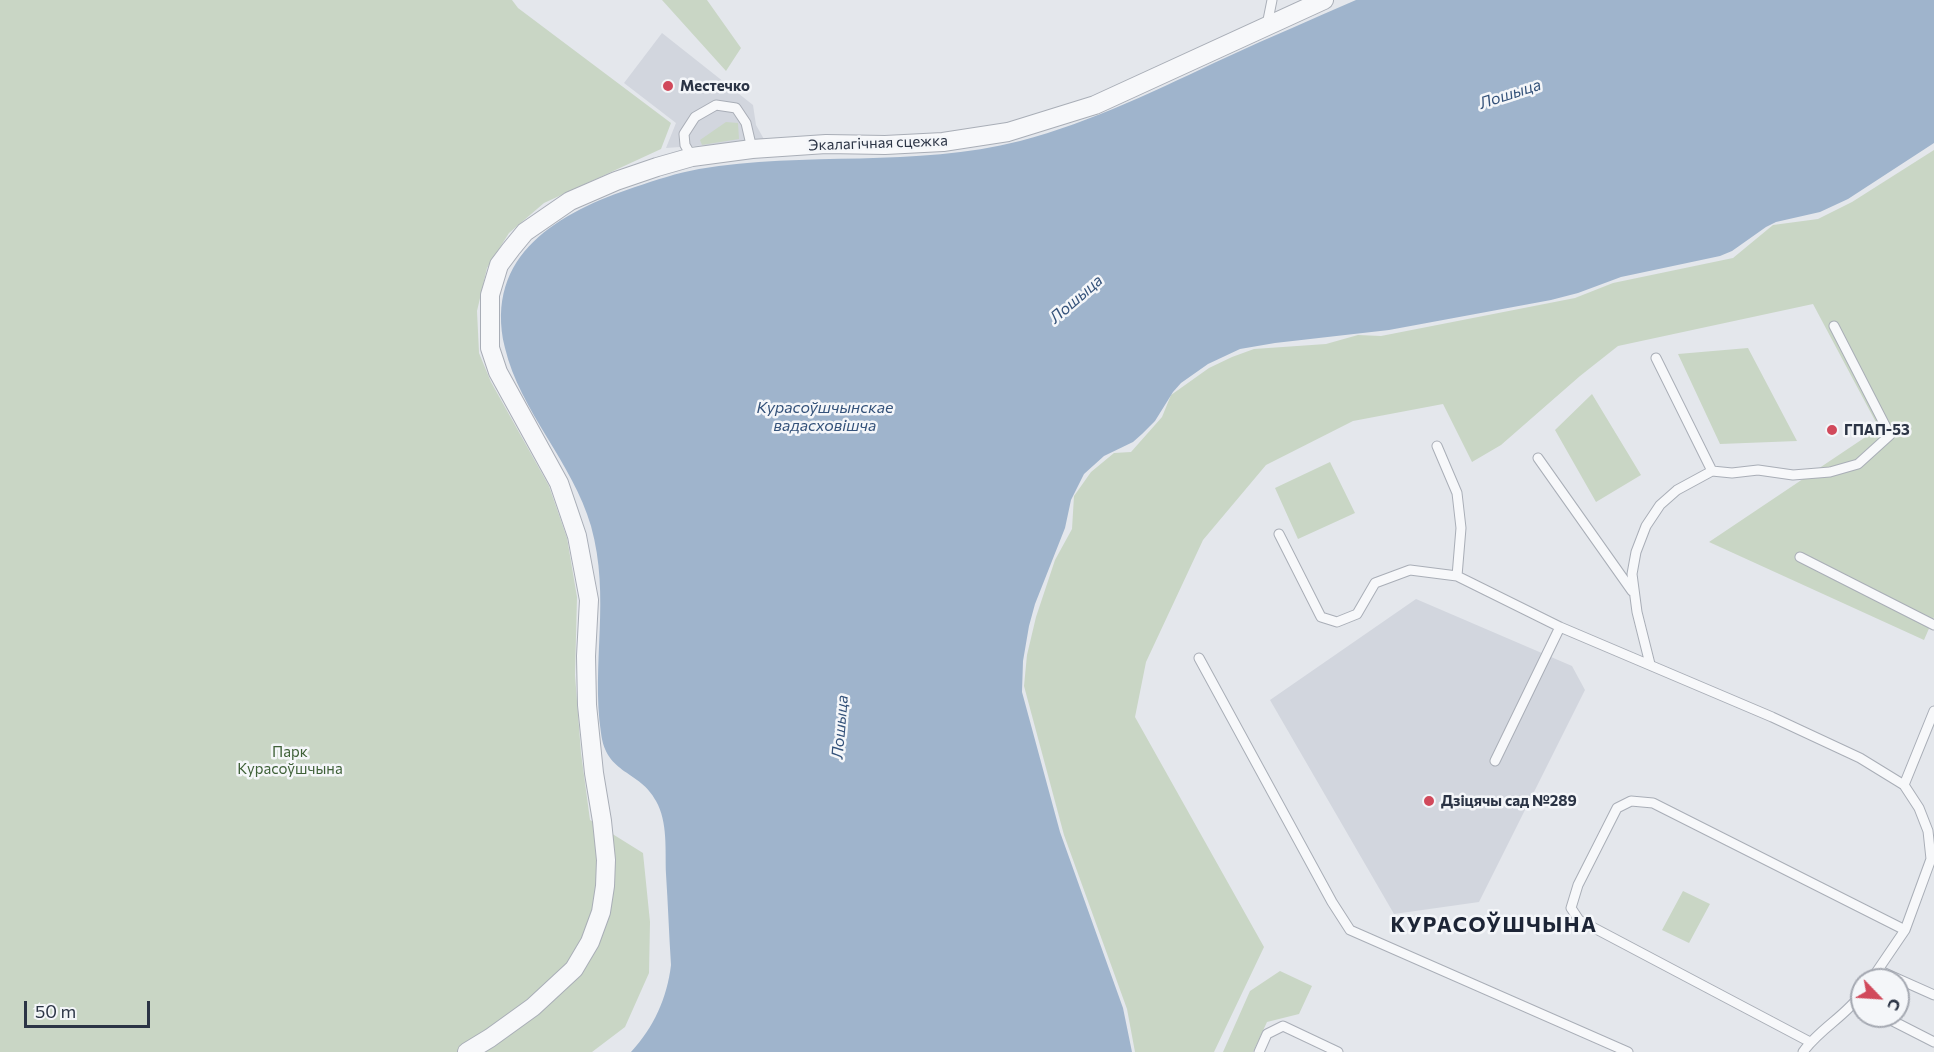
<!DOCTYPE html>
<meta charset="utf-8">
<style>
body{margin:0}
#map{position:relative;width:1934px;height:1052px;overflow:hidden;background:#e4e7ec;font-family:Commissioner,sans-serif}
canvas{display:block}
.north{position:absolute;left:1850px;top:968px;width:60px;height:60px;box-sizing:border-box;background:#f4f6f9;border:2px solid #a4a8b1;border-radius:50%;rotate:115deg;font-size:16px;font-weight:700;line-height:24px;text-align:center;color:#2b3445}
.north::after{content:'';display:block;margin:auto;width:21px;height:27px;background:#d1495b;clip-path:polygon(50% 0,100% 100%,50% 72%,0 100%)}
.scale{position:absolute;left:24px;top:1001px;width:126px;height:27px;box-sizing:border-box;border:3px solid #2b3445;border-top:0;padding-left:8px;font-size:18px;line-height:21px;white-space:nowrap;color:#2b3445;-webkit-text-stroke:4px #f4f6f9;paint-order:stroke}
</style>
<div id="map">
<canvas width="1934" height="1052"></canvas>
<div class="north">С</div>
<div class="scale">50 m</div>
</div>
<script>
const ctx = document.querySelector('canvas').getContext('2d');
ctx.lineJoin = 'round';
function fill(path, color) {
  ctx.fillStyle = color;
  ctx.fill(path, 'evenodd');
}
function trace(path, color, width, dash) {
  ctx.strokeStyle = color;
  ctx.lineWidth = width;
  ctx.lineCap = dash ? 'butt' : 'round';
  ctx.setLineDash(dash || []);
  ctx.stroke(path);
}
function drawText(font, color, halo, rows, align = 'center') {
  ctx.font = font + ' Commissioner,sans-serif';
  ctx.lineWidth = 5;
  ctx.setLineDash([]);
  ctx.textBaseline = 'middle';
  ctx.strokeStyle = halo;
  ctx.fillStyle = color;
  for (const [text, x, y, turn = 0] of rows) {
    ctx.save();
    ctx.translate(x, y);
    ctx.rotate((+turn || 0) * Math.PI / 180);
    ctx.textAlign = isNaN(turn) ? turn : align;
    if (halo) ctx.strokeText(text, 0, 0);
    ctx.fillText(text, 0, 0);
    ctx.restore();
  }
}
const built = new Path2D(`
 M 662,33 L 753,105 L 756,125 L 765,141 L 666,148 L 676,123 L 624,83 Z
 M 1416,599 L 1572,666 L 1585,690 L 1479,902 L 1394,914 L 1270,700 Z`);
const green = new Path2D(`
 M 0,0 L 512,0 L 518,8 L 671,123 L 661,149 L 544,203 L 509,233 L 487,268 L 477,311 L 479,353 L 491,382 L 549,486 L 567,538 L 577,597 L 575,675 L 581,753 L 590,820 L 643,853 L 650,922 L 649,973 L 625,1027 L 592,1052 L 0,1052 Z
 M 662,0 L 707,0 L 741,48 L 726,71 Z
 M 726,122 L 738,123 L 739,139 L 702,145 L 700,140 Z
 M 1934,150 L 1934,617 L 1924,640 L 1709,542 L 1879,428 L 1813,304 L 1618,346 L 1580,376 L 1501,445 L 1472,462 L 1443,404 L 1353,421 L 1266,465 L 1203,540 L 1146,662 L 1135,717 L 1264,947 L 1214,1052 L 1135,1052 L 1127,1009 L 1064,835 L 1024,686 L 1027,655 L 1036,617 L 1055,560 L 1072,529 L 1074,496 L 1091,472 L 1114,453 L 1131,452 L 1162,417 L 1171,395 L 1209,368 L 1232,357 L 1254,349 L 1326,344 L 1358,335 L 1381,336 L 1575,298 L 1613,283 L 1733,258 L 1773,225 L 1818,219 L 1852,202 Z
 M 1748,348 L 1797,441 L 1720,444 L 1678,354 Z
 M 1592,394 L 1641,475 L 1596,502 L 1555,430 Z
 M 1330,462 L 1355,513 L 1298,539 L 1275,488 Z
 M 1683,891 L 1710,904 L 1689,943 L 1662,930 Z
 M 1280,971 L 1312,986 L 1299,1014 L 1267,1022 L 1253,1052 L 1223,1052 L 1250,991 Z`);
const water = new Path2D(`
 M 1356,0 L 1934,0 L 1934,143 L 1848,199 L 1820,212 L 1776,222 L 1766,227 L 1732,251 L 1720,256 L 1621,277 L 1578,293 L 1551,300 L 1389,330 L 1275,343 L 1240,349 L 1208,364 L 1181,383 L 1173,392 L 1155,421 L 1142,434 L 1133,442 L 1104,456 L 1084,474 L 1071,500 L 1065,528 L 1035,604 L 1029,626 L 1023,661 L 1022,692 L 1060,832 L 1123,1008 L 1132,1052 L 631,1052 C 654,1027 667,998 671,965 C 669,935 668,904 666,874 C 665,850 668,822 656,801 C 640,770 606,775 601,733 C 591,663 611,598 591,526 C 573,463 520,411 505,348 C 483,254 560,212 635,187 C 656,180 677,173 699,169 C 805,151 915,168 1020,141 C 1093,122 1160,88 1227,57 C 1270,37 1313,19 1356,0 Z`);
const lane = new Path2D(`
 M 1267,25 L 1272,0
 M 692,157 L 685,145 L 684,134 L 695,117 L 716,105 L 736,108 L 746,123 L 752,149
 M 1656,358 L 1712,471
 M 1437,446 L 1457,493 L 1461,528 L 1457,576
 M 1538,458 L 1632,591
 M 1279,534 L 1321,617 L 1337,622 L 1357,614 L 1375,583 L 1410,570 L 1457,576 L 1560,627 L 1772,717 L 1860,758 L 1904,785
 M 1800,557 L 1934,625
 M 1199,658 L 1332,902 L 1350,930 L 1628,1052
 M 1650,664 L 1637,612 L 1632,574 L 1636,552 L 1646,526 L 1660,505 L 1677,490 L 1712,471 L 1732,473 L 1758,470 L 1793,475 L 1830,472 L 1858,464 L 1890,435 L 1834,326
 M 1495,761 L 1560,627
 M 1878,970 L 1934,995
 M 1871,980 L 1905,930 L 1931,859 L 1928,831 L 1919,808 L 1904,785 L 1934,711
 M 1883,1016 L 1934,1042
 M 1810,1042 L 1579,920 L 1571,908 L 1578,885 L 1617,808 L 1631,801 L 1653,803 L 1905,930
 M 1259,1052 L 1267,1034 L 1283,1026 L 1338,1052
 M 1803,1052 C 1819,1029 1846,1016 1862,993`);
const street = new Path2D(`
 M 467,1052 L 490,1038 L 533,1007 L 574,969 L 590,942 L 601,912 L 605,886 L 606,860 L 602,821 L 594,773 L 587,705 L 586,656 L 589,600 L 577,536 L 559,483 L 498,372 L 490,348 L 490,295 L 499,265 L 511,249 L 525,232 L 570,201 L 616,181 L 657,167 L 692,157 L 752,149 L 826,144 L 885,145 L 943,142 L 1008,132 L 1095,105 L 1324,0`);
const markers = [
 [668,86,6,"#d1495b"],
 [1832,430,6,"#d1495b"],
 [1429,801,6,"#d1495b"]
];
const poiNames = [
 ["Местечко",680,86],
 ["ГПАП-53",1844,430],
 ["Дзіцячы сад №289",1441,801]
];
const streetNames = [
 ["Экалагічная сцежка",878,143,-2]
];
const parkNames = [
 ["Парк",290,752],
 ["Курасоўшчына",290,769]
];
const waterNames = [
 ["Лошыца",1510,94,-18],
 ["Лошыца",1076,299,-41],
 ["Курасоўшчынскае",825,408],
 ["вадасховішча",825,426],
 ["Лошыца",840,727,-85]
];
const districtNames = [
 ["КУРАСОЎШЧЫНА",1494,925]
];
fill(built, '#d2d6de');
fill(green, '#c9d6c5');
fill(water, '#9fb4cc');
trace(lane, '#a9aeb7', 11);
trace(street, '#a9aeb7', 20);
trace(lane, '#f7f8fa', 9);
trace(street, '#f7f8fa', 18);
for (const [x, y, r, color] of markers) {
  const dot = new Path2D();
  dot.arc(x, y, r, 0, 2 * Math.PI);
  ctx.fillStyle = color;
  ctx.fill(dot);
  trace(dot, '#f4f6f9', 2);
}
drawText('bold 15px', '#2b3445', '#f4f6f9', poiNames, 'left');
drawText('15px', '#2b3445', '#f4f6f9', streetNames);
drawText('15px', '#3f6138', '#f4f6f9', parkNames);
drawText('italic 16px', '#34527a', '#f4f6f9', waterNames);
ctx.letterSpacing = '1.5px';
drawText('bold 21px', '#1d2536', '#f4f6f9', districtNames);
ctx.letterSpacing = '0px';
</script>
